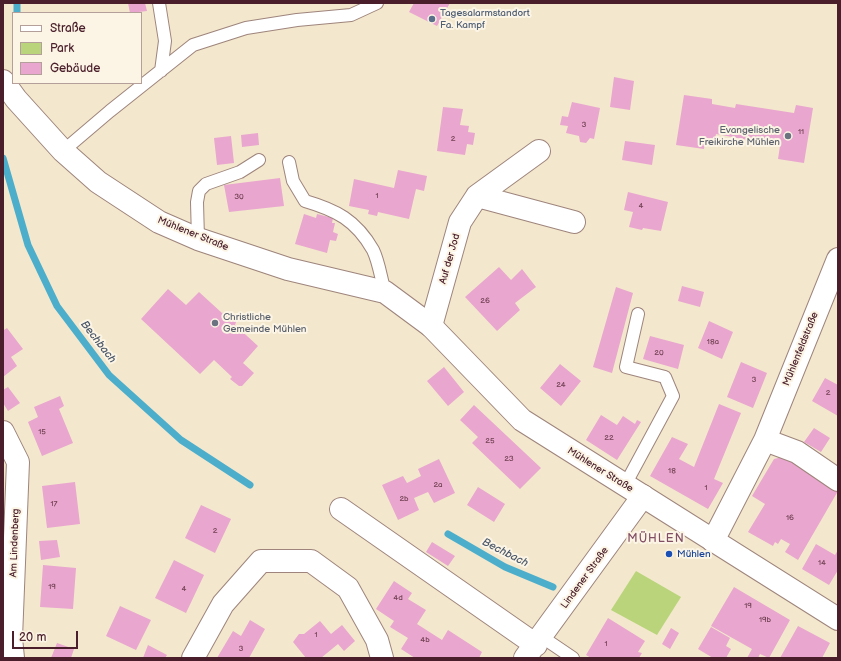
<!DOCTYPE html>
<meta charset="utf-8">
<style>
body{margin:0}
#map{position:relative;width:841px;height:661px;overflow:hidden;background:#f3e8cd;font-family:"Balsamiq Sans",sans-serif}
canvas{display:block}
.frame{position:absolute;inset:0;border:4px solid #4a1f2b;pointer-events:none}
.legend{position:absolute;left:12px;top:12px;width:130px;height:72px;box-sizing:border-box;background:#fcf5e5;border:1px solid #b59f9b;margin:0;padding:5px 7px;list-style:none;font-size:12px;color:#4a1f2b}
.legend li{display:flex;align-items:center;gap:8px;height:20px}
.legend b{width:20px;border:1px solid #b59f9b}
.scale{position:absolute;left:12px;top:631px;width:66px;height:18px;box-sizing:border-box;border:2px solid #4a1f2b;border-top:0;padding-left:5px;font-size:12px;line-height:14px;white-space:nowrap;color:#4a1f2b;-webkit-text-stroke:3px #fcf5e5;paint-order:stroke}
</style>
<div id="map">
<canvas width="841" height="661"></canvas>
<div class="frame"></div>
<ul class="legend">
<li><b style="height:5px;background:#fff"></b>Straße</li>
<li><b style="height:11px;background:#b9d47a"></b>Park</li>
<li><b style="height:11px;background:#e9a6ce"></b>Gebäude</li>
</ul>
<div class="scale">20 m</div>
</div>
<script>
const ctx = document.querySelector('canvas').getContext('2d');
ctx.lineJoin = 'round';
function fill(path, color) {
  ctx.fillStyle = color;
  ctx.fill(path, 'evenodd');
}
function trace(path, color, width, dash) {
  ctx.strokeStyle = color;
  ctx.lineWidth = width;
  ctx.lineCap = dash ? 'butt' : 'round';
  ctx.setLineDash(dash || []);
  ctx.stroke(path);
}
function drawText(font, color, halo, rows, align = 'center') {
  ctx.font = font + ' "Balsamiq Sans",sans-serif';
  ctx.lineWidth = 4;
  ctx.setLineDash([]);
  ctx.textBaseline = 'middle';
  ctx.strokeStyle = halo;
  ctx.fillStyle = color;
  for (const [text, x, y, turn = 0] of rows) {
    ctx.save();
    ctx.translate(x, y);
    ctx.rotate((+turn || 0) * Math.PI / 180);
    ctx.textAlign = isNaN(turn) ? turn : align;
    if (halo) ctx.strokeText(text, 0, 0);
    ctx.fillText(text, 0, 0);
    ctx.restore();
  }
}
const green = new Path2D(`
 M 636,571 L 681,597 L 657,635 L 611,610 Z`);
const stream = new Path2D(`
 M 17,3 L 17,13
 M 3,158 L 28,245 L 57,306 L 109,375 L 181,440 L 250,485
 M 448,534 L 505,567 L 553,587`);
const building = new Path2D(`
 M 128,3 L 145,3 L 147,11 L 130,13 Z
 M 414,3 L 450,3 L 437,26 L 409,12 Z
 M 614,77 L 634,81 L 630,110 L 610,107 Z
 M 684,95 L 712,99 L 712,104 L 735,108 L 736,104 L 794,113 L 796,105 L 813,108 L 804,163 L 778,159 L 780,146 L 716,134 L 714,143 L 705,141 L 704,149 L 676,145 Z
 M 572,102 L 600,108 L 594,139 L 590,138 L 586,143 L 580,142 L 579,136 L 566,133 L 568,126 L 560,125 L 562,116 L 568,117 Z
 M 443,107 L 463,109 L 460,125 L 469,126 L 468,132 L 475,133 L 473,145 L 467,144 L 465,155 L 437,151 Z
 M 258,133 L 259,145 L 242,147 L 241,135 Z
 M 231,136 L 234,163 L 217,165 L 214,138 Z
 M 625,141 L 655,145 L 652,165 L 622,160 Z
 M 398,170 L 427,176 L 424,191 L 416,189 L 409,219 L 378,212 L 377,216 L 368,214 L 369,210 L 349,206 L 354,179 L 394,188 Z
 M 280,178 L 284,206 L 229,212 L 224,185 Z
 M 628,192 L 668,202 L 661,231 L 643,228 L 642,230 L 629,227 L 633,212 L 624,210 Z
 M 304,214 L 316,218 L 317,214 L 333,218 L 332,223 L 335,223 L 333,232 L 338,234 L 336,241 L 330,240 L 327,253 L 295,244 Z
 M 499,267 L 511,280 L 522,269 L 536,287 L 515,303 L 520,310 L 497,331 L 465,297 Z
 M 682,286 L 704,292 L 700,307 L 678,301 Z
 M 616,287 L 633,293 L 612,373 L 593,367 Z
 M 168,289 L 186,305 L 199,292 L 222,313 L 225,312 L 236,322 L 235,325 L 258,346 L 243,363 L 254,373 L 242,386 L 239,386 L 230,379 L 232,377 L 214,360 L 200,374 L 141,319 Z
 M 709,321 L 733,332 L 722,359 L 698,348 Z
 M 7,328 L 23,349 L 11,357 L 17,366 L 3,377 L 3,329 L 4,330 Z
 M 650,336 L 684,345 L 678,369 L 643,359 Z
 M 741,362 L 767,373 L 753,408 L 727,397 Z
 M 560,364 L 581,381 L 561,406 L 540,388 Z
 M 444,367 L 464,392 L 448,406 L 427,381 Z
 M 825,378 L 838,385 L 838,416 L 812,401 Z
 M 8,387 L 20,403 L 8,411 L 3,403 L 3,390 Z
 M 60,396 L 64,406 L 59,409 L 73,443 L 42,456 L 28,422 L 38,417 L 34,407 Z
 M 719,404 L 741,413 L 714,479 L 723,483 L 708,509 L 650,476 L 672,437 L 688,444 L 679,459 L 694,467 Z
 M 474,405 L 541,468 L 520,489 L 472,443 L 478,437 L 460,420 Z
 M 601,415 L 617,425 L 623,416 L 635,424 L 637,420 L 641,422 L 617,460 L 586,440 Z
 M 814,428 L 830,438 L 821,452 L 804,442 Z
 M 782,457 L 838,488 L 838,491 L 798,560 L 785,552 L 790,544 L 781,539 L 778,544 L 775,542 L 773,546 L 748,532 L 765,504 L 752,496 L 774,459 Z
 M 439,459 L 455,493 L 434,503 L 428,492 L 414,498 L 419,510 L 398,520 L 382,485 L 403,476 L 407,483 L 421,476 L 418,469 Z
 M 75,482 L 80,524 L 47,528 L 42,486 Z
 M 478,487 L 505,504 L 494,522 L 467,505 Z
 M 201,505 L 231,519 L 215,553 L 185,538 Z
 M 57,540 L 60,557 L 41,560 L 39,541 Z
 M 432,542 L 455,556 L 448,566 L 426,552 Z
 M 816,544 L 835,555 L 838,550 L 838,570 L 829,585 L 802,569 Z
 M 174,560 L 204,575 L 186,613 L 155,598 Z
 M 43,565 L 76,568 L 73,609 L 40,607 Z
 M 394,581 L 412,593 L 408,599 L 426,610 L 417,624 L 442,640 L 448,630 L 482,652 L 479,658 L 415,658 L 401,649 L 408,638 L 390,627 L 394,621 L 376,609 Z
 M 734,587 L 790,620 L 769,658 L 760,654 L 758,658 L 747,658 L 752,649 L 711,626 Z
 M 120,606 L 151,620 L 136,650 L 106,636 Z
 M 608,618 L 645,641 L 638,652 L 642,653 L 639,658 L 591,658 L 586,655 Z
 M 250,620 L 265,629 L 249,658 L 217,658 L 233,631 L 241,636 Z
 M 320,621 L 331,634 L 342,625 L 355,641 L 344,651 L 338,644 L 321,658 L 306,658 L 293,642 L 299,634 L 304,634 Z
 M 798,626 L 830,643 L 822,658 L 780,658 Z
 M 711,627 L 730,638 L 726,646 L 731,649 L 726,658 L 713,658 L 698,649 Z
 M 671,628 L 679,633 L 670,649 L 662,644 Z
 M 57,643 L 74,649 L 71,658 L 51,658 Z
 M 148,645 L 167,655 L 165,658 L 143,658 Z`);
const lane = new Path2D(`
 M 159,3 L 165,41 L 161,71
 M 63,151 L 110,111 L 193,45 L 246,28 L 297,20 L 351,15 L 377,3
 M 289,162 L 293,181 L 305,201 C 336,210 356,220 373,250 C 379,262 381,279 385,292
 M 198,239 L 197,202 L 199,191 L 206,184 L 240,172 L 259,160
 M 625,485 L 673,396 L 665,377 L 626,367 L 638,314
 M 542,637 L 573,658`);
const street = new Path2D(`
 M 477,196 L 574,222
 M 431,326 L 460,222 L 477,196 L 539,151
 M 3,432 L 18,462 L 11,638 L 13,658
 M 765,440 L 797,452 L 838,480
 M 341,509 L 536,645
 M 713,541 L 765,440 L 838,259
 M 193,658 L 223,604 L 261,561 L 311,561 L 348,588 L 377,640 L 382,658
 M 525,658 L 643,496`);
const secondary = new Path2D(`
 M 3,81 L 16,99 L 63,151 L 98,182 L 159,222 L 198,239 L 288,269 L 385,292 L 431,326 L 522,420 L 838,619`);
const markers = [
 [432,19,4,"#5c6f8a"],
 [788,136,4,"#6b7280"],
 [215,323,4,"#6b7280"],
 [669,554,4,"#1a4fb4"]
];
const numberNames = [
 ["3",584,125],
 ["11",801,132],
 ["2",453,139],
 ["1",377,196],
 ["30",239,197],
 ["4",641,206],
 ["26",485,301],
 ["18a",713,342],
 ["20",659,353],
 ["3",754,380],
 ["24",561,385],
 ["2",828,393],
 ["15",42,432],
 ["22",609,438],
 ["25",490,441],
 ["23",509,459],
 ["18",672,471],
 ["2a",438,485],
 ["1",706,488],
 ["2b",404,499],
 ["17",54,504],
 ["16",790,518],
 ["2",215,531],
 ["14",822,563],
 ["19",52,587],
 ["4",184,589],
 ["4d",398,598],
 ["19",748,606],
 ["19b",765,620],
 ["1",316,635],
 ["4b",425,640],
 ["1",606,644],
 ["3",241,649]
];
const serviceNames = [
 ["Tagesalarmstandort",440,13],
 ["Fa. Kampf",440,25]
];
const worshipNames = [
 ["Evangelische",780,130],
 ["Freikirche Mühlen",780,142],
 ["Christliche",223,317,"left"],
 ["Gemeinde Mühlen",223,329,"left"]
];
const streetNames = [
 ["Mühlener Straße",193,234,22],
 ["Auf der Jod",450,259,-74],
 ["Mühlenfeldstraße",801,349,-68],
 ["Mühlener Straße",600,470,32],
 ["Am Lindenberg",15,543,-88],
 ["Lindener Straße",585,578,-54]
];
const transitNames = [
 ["Mühlen",677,554]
];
const waterNames = [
 ["Bechbach",98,342,52],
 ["Bechbach",505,553,27]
];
const quarterNames = [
 ["MÜHLEN",656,539]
];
fill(green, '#b9d47a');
trace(stream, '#4daecc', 7);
fill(building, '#e9a6ce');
trace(lane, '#9e847c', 14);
trace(street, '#9e847c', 24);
trace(secondary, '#9e847c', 24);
trace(lane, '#fff', 12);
trace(street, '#fff', 22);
trace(secondary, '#fff', 22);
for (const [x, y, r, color] of markers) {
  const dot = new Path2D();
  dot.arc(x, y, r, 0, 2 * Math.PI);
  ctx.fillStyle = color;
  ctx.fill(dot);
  trace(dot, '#fcf5e5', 1.5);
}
drawText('8px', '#724154', null, numberNames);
drawText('10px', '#4e5e75', '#fcf5e5', serviceNames, 'left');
drawText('10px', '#5b616d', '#fcf5e5', worshipNames, 'right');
drawText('10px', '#4a1f2b', '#fcf5e5', streetNames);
drawText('10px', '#164399', '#fcf5e5', transitNames, 'left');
drawText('italic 11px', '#4b586b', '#fcf5e5', waterNames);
ctx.letterSpacing = '1px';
drawText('12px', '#824e64', '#fcf5e5', quarterNames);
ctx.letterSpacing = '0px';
</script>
